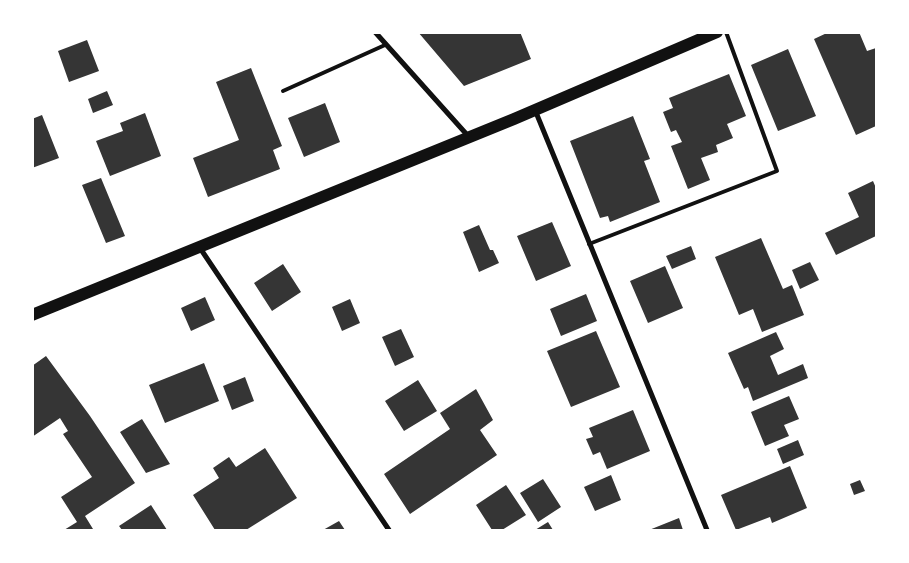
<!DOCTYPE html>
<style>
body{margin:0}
#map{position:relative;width:909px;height:563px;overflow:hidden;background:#fff;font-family:"Libre Baskerville",serif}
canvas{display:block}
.frame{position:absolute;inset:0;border:34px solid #fff;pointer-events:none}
</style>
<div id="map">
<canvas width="909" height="563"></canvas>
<div class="frame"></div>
</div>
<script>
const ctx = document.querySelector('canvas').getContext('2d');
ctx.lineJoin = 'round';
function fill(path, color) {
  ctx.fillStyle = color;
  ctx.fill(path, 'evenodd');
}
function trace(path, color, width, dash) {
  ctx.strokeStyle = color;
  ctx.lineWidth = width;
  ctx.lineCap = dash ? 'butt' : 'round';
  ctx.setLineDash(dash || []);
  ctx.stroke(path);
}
const building = new Path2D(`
 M 418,32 L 520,32 L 531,59 L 464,86 Z
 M 829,32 L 859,32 L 867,51 L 876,48 L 876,126 L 856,135 L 814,39 Z
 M 87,40 L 99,71 L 69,82 L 58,51 Z
 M 788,49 L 816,116 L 778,131 L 751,65 Z
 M 251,68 L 282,146 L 273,150 L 280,169 L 208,197 L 193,158 L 239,140 L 216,82 Z
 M 729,74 L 746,116 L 727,124 L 733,138 L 716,145 L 718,152 L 701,158 L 710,180 L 688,189 L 671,146 L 682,142 L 676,130 L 671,132 L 663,112 L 673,108 L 669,98 Z
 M 107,91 L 113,105 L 93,113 L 88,99 Z
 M 325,103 L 340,142 L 304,157 L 288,118 Z
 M 145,113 L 161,156 L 110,176 L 96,141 L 123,131 L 120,123 Z
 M 42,115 L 59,158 L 32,168 L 32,119 Z
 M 633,116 L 650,159 L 644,161 L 660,202 L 610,222 L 608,216 L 600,218 L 570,141 Z
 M 101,178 L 125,236 L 106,243 L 82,185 Z
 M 873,181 L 876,188 L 876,236 L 836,255 L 825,233 L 859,217 L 848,193 Z
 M 552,222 L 571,266 L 536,281 L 517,236 Z
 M 479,225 L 490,250 L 493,250 L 499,263 L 479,272 L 463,232 Z
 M 761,238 L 783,289 L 792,285 L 804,315 L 762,332 L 753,309 L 739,315 L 715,257 Z
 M 691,246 L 696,259 L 672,269 L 666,256 Z
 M 810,262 L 819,280 L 800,289 L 792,270 Z
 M 283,264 L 301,292 L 272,311 L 254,283 Z
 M 665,266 L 683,308 L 648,323 L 630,281 Z
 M 586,294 L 597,321 L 561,336 L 550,309 Z
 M 205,297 L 215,320 L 191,331 L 181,308 Z
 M 350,299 L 360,323 L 342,331 L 332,307 Z
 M 401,329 L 414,357 L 395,366 L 382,337 Z
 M 596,331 L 620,387 L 571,407 L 547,351 Z
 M 776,332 L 784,349 L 770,356 L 778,375 L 803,364 L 808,378 L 753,401 L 748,387 L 744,389 L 728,353 Z
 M 46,356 L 90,416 L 135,483 L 85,516 L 93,529 L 91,530 L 64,530 L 77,522 L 61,497 L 92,477 L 63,434 L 68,431 L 60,418 L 32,437 L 32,366 Z
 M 204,363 L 219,401 L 165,423 L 149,385 Z
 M 245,377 L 254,401 L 232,410 L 223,386 Z
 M 418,380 L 437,411 L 404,431 L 385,401 Z
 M 476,389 L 493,420 L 480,430 L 497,455 L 410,514 L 384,474 L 450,429 L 440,413 Z
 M 789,396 L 799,419 L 784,425 L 789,436 L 765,446 L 751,412 Z
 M 633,410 L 650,451 L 607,469 L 600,452 L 593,455 L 586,439 L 593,437 L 589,428 Z
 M 142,419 L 170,464 L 146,473 L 120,432 Z
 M 798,440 L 804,455 L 783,464 L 777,449 Z
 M 265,448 L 297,498 L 246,530 L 215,530 L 193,495 L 219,478 L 213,468 L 229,457 L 236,467 Z
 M 790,466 L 807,508 L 772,523 L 770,517 L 736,530 L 721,495 Z
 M 611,475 L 621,500 L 595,511 L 584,487 Z
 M 543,479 L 561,507 L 538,522 L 520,493 Z
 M 860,480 L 865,491 L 854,495 L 850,484 Z
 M 506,485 L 526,515 L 502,530 L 492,530 L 476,505 Z
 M 151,505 L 167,530 L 122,530 L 119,526 Z
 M 679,518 L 683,530 L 649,530 Z
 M 339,521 L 345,530 L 323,530 Z
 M 548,522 L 553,530 L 535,530 Z`);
const service = new Path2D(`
 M 283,91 L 385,45
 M 589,244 L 777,171 L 726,32`);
const minor = new Path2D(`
 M 375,32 L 469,137
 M 535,110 L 707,530
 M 200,248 L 389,530`);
const primary = new Path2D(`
 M 32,315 L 514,119 L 717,32`);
fill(building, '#353535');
trace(service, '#111', 4);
trace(minor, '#111', 5);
trace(primary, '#111', 12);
</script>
